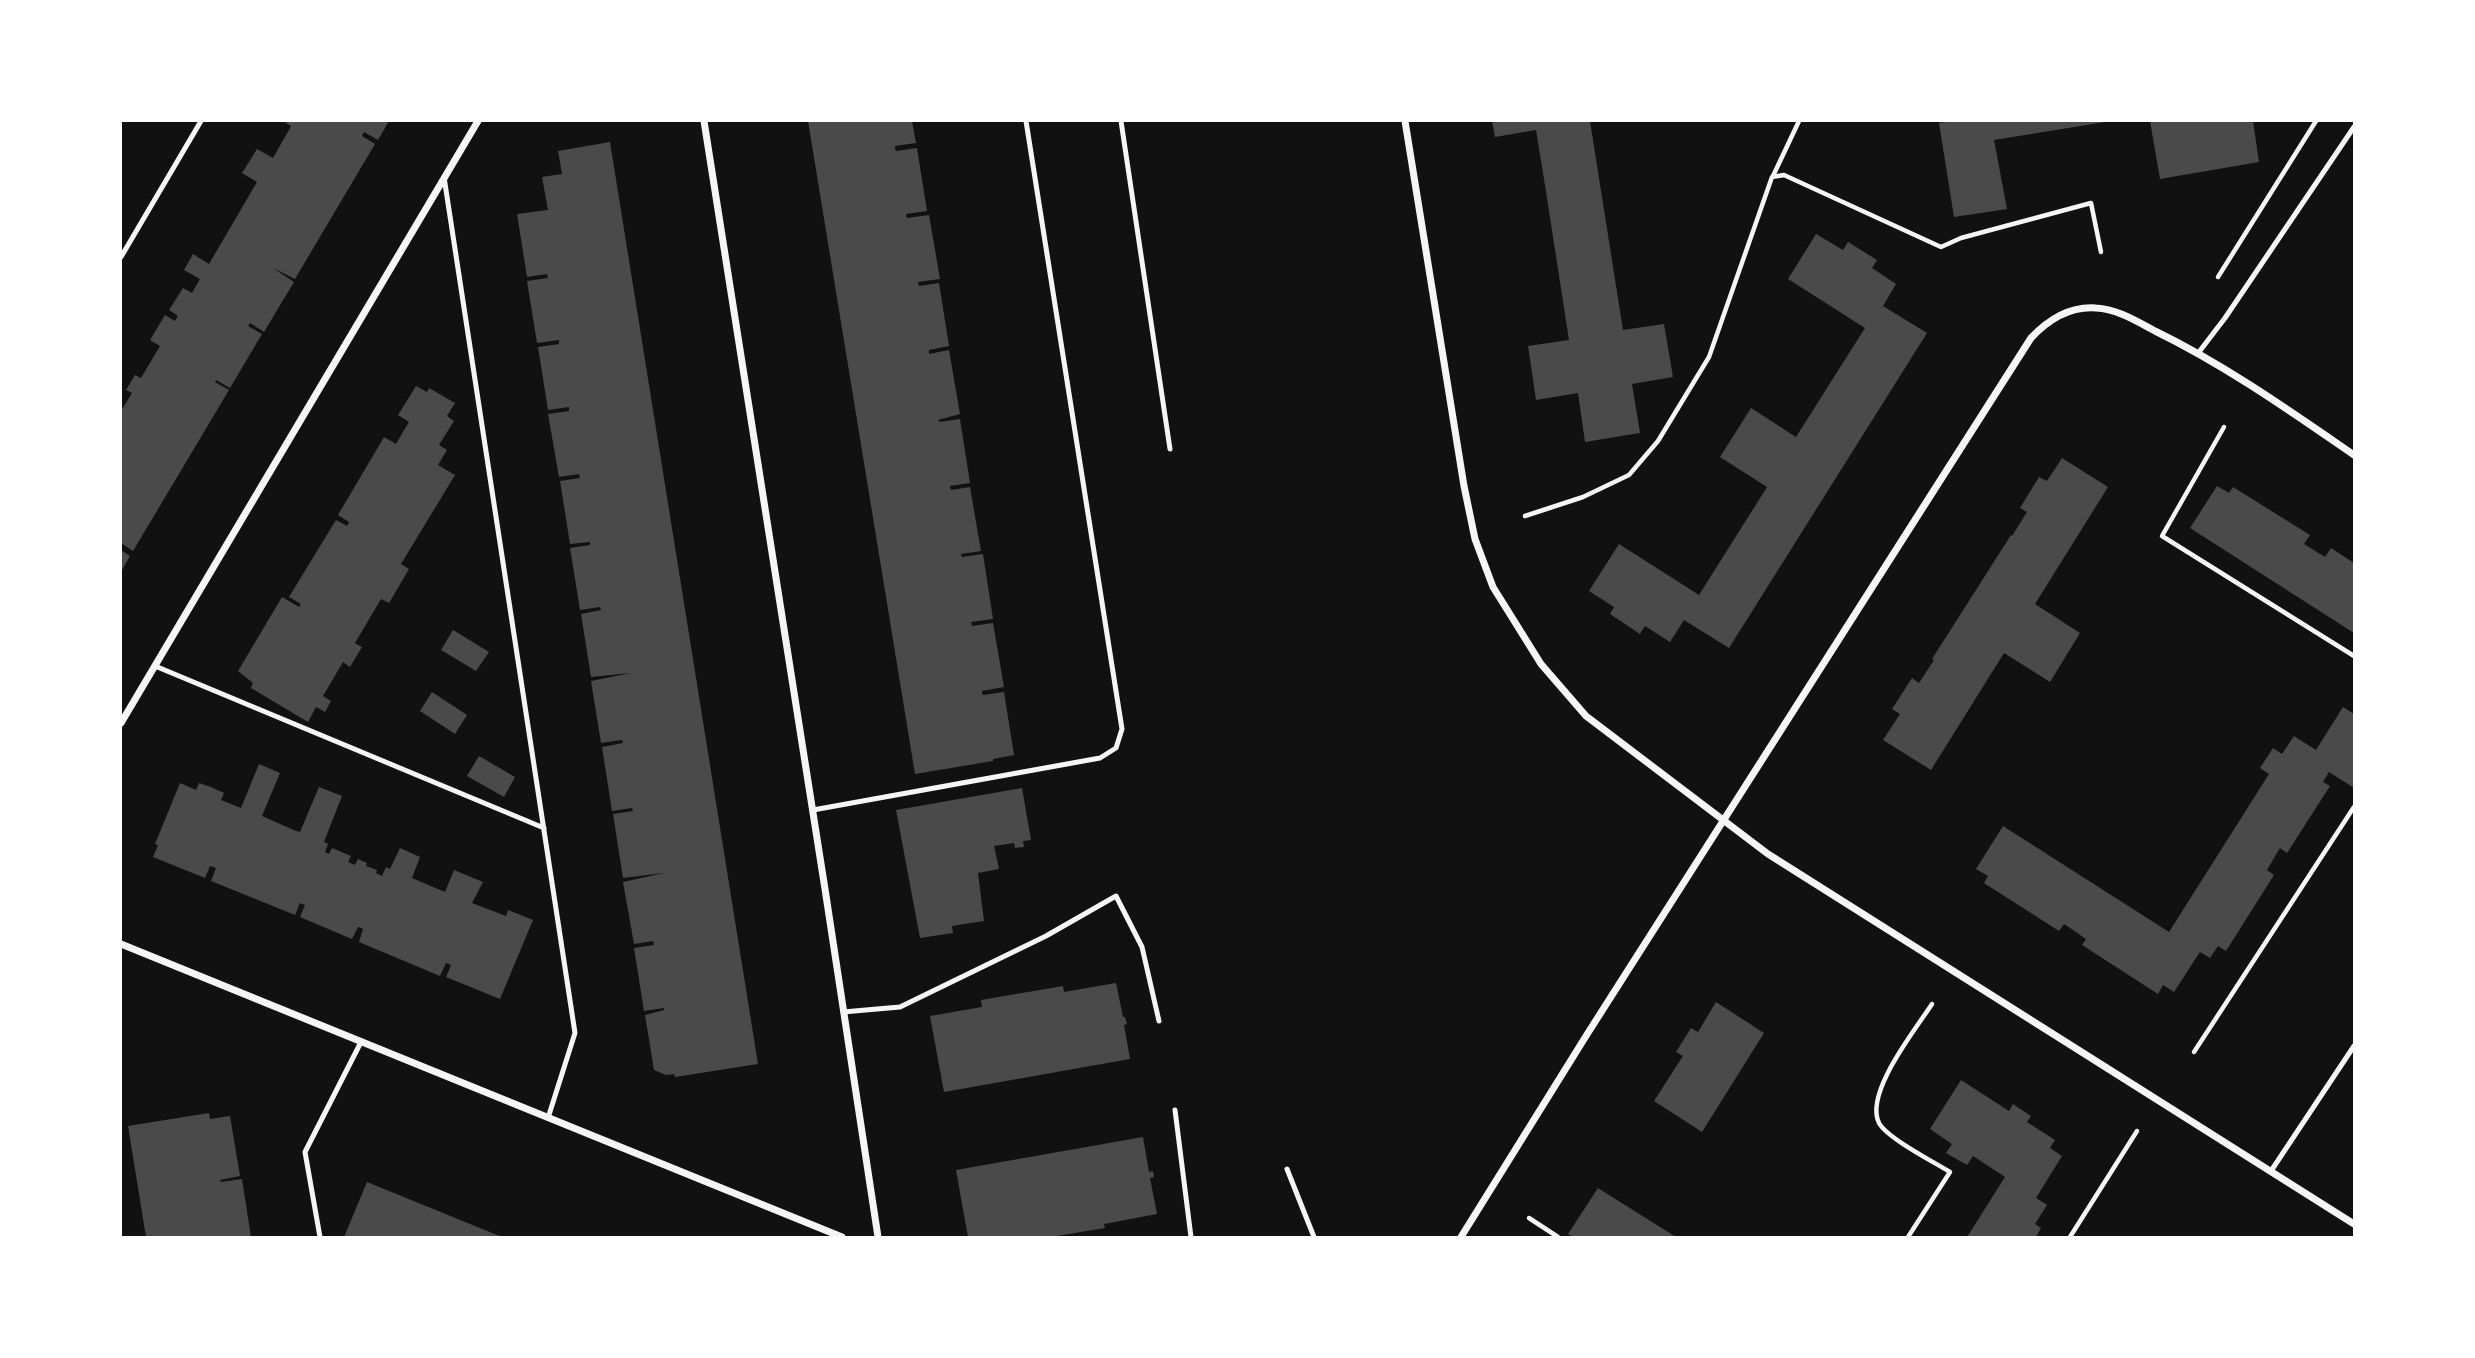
<!DOCTYPE html>
<style>
body{margin:0}
#map{position:relative;width:2475px;height:1358px;overflow:hidden;background:#111;font-family:Poppins,sans-serif}
canvas{display:block}
.frame{position:absolute;inset:0;border:122px solid #fff;pointer-events:none}
</style>
<div id="map">
<canvas width="2475" height="1358"></canvas>
<div class="frame"></div>
</div>
<script>
const ctx = document.querySelector('canvas').getContext('2d');
ctx.lineJoin = 'round';
function fill(path, color) {
  ctx.fillStyle = color;
  ctx.fill(path, 'evenodd');
}
function trace(path, color, width, dash) {
  ctx.strokeStyle = color;
  ctx.lineWidth = width;
  ctx.lineCap = dash ? 'butt' : 'round';
  ctx.setLineDash(dash || []);
  ctx.stroke(path);
}
const building = new Path2D(`
 M 283,121 L 389,121 L 378,140 L 364,132 L 362,136 L 375,144 L 295,279 L 273,268 L 294,282 L 264,332 L 250,323 L 248,326 L 262,334 L 230,388 L 216,380 L 215,382 L 229,390 L 133,551 L 121,543 L 121,411 L 132,393 L 126,390 L 135,375 L 141,378 L 160,346 L 150,340 L 165,315 L 175,321 L 176,319 L 178,316 L 169,310 L 183,288 L 192,293 L 200,279 L 184,270 L 193,254 L 209,264 L 257,182 L 242,173 L 257,149 L 273,158 L 290,128 L 291,126 Z
 M 808,121 L 912,121 L 916,143 L 895,146 L 895,148 L 896,151 L 917,148 L 927,211 L 906,214 L 907,218 L 929,215 L 940,279 L 918,282 L 919,286 L 939,283 L 949,346 L 929,350 L 929,354 L 949,350 L 960,414 L 938,420 L 940,422 L 960,419 L 970,483 L 950,486 L 951,490 L 970,487 L 981,551 L 961,554 L 962,557 L 983,554 L 993,619 L 971,622 L 972,626 L 993,623 L 1004,687 L 982,691 L 982,693 L 983,695 L 1004,692 L 1014,755 L 993,759 L 993,761 L 915,774 Z
 M 1492,121 L 1590,121 L 1623,330 L 1664,324 L 1673,377 L 1632,384 L 1640,433 L 1585,442 L 1578,393 L 1536,400 L 1528,346 L 1569,340 L 1544,179 L 1536,130 L 1495,137 Z
 M 1954,121 L 2105,121 L 2105,122 L 1994,140 L 2007,209 L 1954,217 L 1939,123 Z
 M 2150,121 L 2253,121 L 2259,162 L 2160,179 Z
 M 610,142 L 758,1064 L 675,1077 L 674,1074 L 666,1075 L 654,1070 L 645,1015 L 664,1010 L 664,1008 L 644,1011 L 634,948 L 654,945 L 653,941 L 634,944 L 623,882 L 664,873 L 623,878 L 613,814 L 633,811 L 632,808 L 612,811 L 602,747 L 623,743 L 622,740 L 601,743 L 591,681 L 631,673 L 591,677 L 581,614 L 601,610 L 600,607 L 580,610 L 570,548 L 590,545 L 590,542 L 570,544 L 560,481 L 580,478 L 579,474 L 559,477 L 548,414 L 569,411 L 569,407 L 548,410 L 538,347 L 559,344 L 559,340 L 537,343 L 527,281 L 548,278 L 547,274 L 527,277 L 517,214 L 548,210 L 542,177 L 562,174 L 558,151 Z
 M 1816,234 L 1843,250 L 1848,242 L 1877,260 L 1872,268 L 1896,284 L 1883,306 L 1927,333 L 1729,648 L 1684,620 L 1670,642 L 1645,626 L 1640,634 L 1610,614 L 1614,607 L 1589,591 L 1619,544 L 1699,595 L 1767,487 L 1720,457 L 1751,408 L 1796,437 L 1865,328 L 1788,279 Z
 M 416,386 L 427,392 L 429,388 L 455,403 L 447,416 L 454,421 L 439,445 L 447,450 L 438,465 L 455,475 L 401,564 L 409,569 L 389,603 L 381,599 L 355,643 L 362,647 L 350,667 L 343,662 L 323,696 L 331,701 L 325,712 L 316,707 L 308,722 L 251,688 L 253,683 L 238,671 L 282,597 L 299,607 L 301,604 L 289,597 L 336,520 L 347,526 L 349,522 L 338,515 L 384,437 L 396,444 L 397,442 L 409,422 L 398,415 Z
 M 2062,458 L 2108,487 L 2035,604 L 2080,633 L 2050,682 L 2004,653 L 1931,770 L 1883,740 L 1900,714 L 1892,709 L 1912,678 L 1919,683 L 1934,660 L 1932,659 L 2011,535 L 2012,536 L 2027,512 L 2020,508 L 2039,477 L 2047,481 Z
 M 2217,486 L 2229,493 L 2233,487 L 2310,535 L 2304,544 L 2325,557 L 2331,548 L 2354,563 L 2354,633 L 2190,528 Z
 M 121,550 L 130,556 L 121,572 Z
 M 453,630 L 489,652 L 476,671 L 441,650 Z
 M 432,692 L 467,715 L 455,734 L 420,711 Z
 M 2343,707 L 2354,714 L 2354,788 L 2329,772 L 2323,782 L 2330,786 L 2287,853 L 2280,848 L 2267,870 L 2274,875 L 2226,951 L 2218,946 L 2210,958 L 2200,952 L 2174,992 L 2163,985 L 2158,994 L 2082,945 L 2086,939 L 2064,924 L 2059,931 L 1984,883 L 1988,876 L 1976,869 L 2003,826 L 2169,932 L 2269,774 L 2260,768 L 2273,748 L 2282,754 L 2294,736 L 2316,750 Z
 M 479,756 L 515,777 L 504,797 L 467,776 Z
 M 259,764 L 280,773 L 262,816 L 296,831 L 300,832 L 319,787 L 342,796 L 324,842 L 328,844 L 325,852 L 329,854 L 332,848 L 351,856 L 348,862 L 355,865 L 358,859 L 367,863 L 366,866 L 377,870 L 376,873 L 382,876 L 386,867 L 390,869 L 400,848 L 420,857 L 412,878 L 445,892 L 454,870 L 483,882 L 472,903 L 506,916 L 508,910 L 533,920 L 500,999 L 446,977 L 451,965 L 449,964 L 446,963 L 440,976 L 359,942 L 363,929 L 361,928 L 358,927 L 352,939 L 300,917 L 305,905 L 302,904 L 300,903 L 295,915 L 211,881 L 216,868 L 210,866 L 205,878 L 153,857 L 158,845 L 155,844 L 180,783 L 196,790 L 199,783 L 211,787 L 224,793 L 221,800 L 241,808 Z
 M 1022,788 L 1031,840 L 1023,841 L 1024,847 L 1015,848 L 1014,843 L 994,846 L 999,869 L 978,873 L 984,921 L 952,926 L 953,933 L 920,938 L 896,810 Z
 M 1116,983 L 1123,1017 L 1125,1017 L 1127,1024 L 1124,1025 L 1130,1059 L 944,1092 L 930,1016 L 982,1007 L 981,1000 L 1063,986 L 1064,992 Z
 M 1716,1002 L 1764,1033 L 1702,1132 L 1654,1101 L 1683,1056 L 1676,1052 L 1691,1028 L 1698,1032 Z
 M 1961,1080 L 2009,1111 L 2013,1104 L 2031,1116 L 2027,1122 L 2055,1140 L 2050,1148 L 2062,1156 L 2036,1198 L 2047,1205 L 2035,1224 L 2041,1228 L 2036,1237 L 1967,1237 L 2005,1177 L 1973,1156 L 1967,1165 L 1946,1153 L 1952,1144 L 1930,1129 Z
 M 209,1113 L 210,1119 L 230,1116 L 240,1176 L 220,1180 L 221,1182 L 242,1179 L 251,1237 L 146,1237 L 128,1126 Z
 M 1143,1137 L 1149,1172 L 1153,1171 L 1154,1177 L 1150,1178 L 1157,1214 L 1104,1224 L 1105,1228 L 1051,1237 L 968,1237 L 956,1170 Z
 M 367,1182 L 502,1237 L 344,1237 Z
 M 1598,1188 L 1676,1237 L 1573,1237 L 1568,1234 Z`);
const path = new Path2D(`
 M 1773,176 L 1799,121
 M 2218,277 L 2316,121
 M 2224,427 L 2162,536 L 2354,656
 M 1525,516 L 1583,497 L 1629,475 L 1658,441 L 1709,357 L 1772,177 L 1784,175 L 1941,247 L 1961,238 L 2091,203 L 2101,252
 M 2194,1052 L 2354,807
 M 1529,1218 L 1558,1237
 M 1908,1237 L 1950,1172 C 1934,1162 1887,1138 1879,1123 C 1864,1093 1916,1029 1932,1004
 M 2070,1237 L 2137,1131`);
const service = new Path2D(`
 M 1121,121 L 1170,449
 M 444,177 L 575,1033 L 548,1118
 M 121,257 L 201,121
 M 2199,352 L 2225,318 L 2354,127
 M 155,666 L 544,828
 M 813,810 L 1100,758 L 1116,748 L 1122,729 L 1026,121
 M 843,1012 L 900,1007 L 1046,936 L 1116,896 L 1142,947 L 1159,1021
 M 1175,1110 L 1191,1237
 M 1287,1169 L 1314,1237
 M 2271,1171 L 2354,1046
 M 320,1237 L 305,1152 L 361,1042`);
const minor = new Path2D(`
 M 704,121 L 825,889 L 878,1237
 M 1405,121 L 1464,486 L 1475,539 L 1493,587 L 1541,664 L 1586,716 L 1768,854 L 2354,1224
 M 121,723 L 478,121
 M 121,944 L 842,1237
 M 1461,1237 L 1586,1036 L 2031,338 C 2048,320 2069,306 2096,308 C 2117,309 2136,321 2155,331 C 2225,365 2290,411 2354,455`);
fill(building, '#4a4a4a');
trace(path, '#f5f5f5', 4.5);
trace(service, '#f5f5f5', 5);
trace(minor, '#f5f5f5', 7);
</script>
